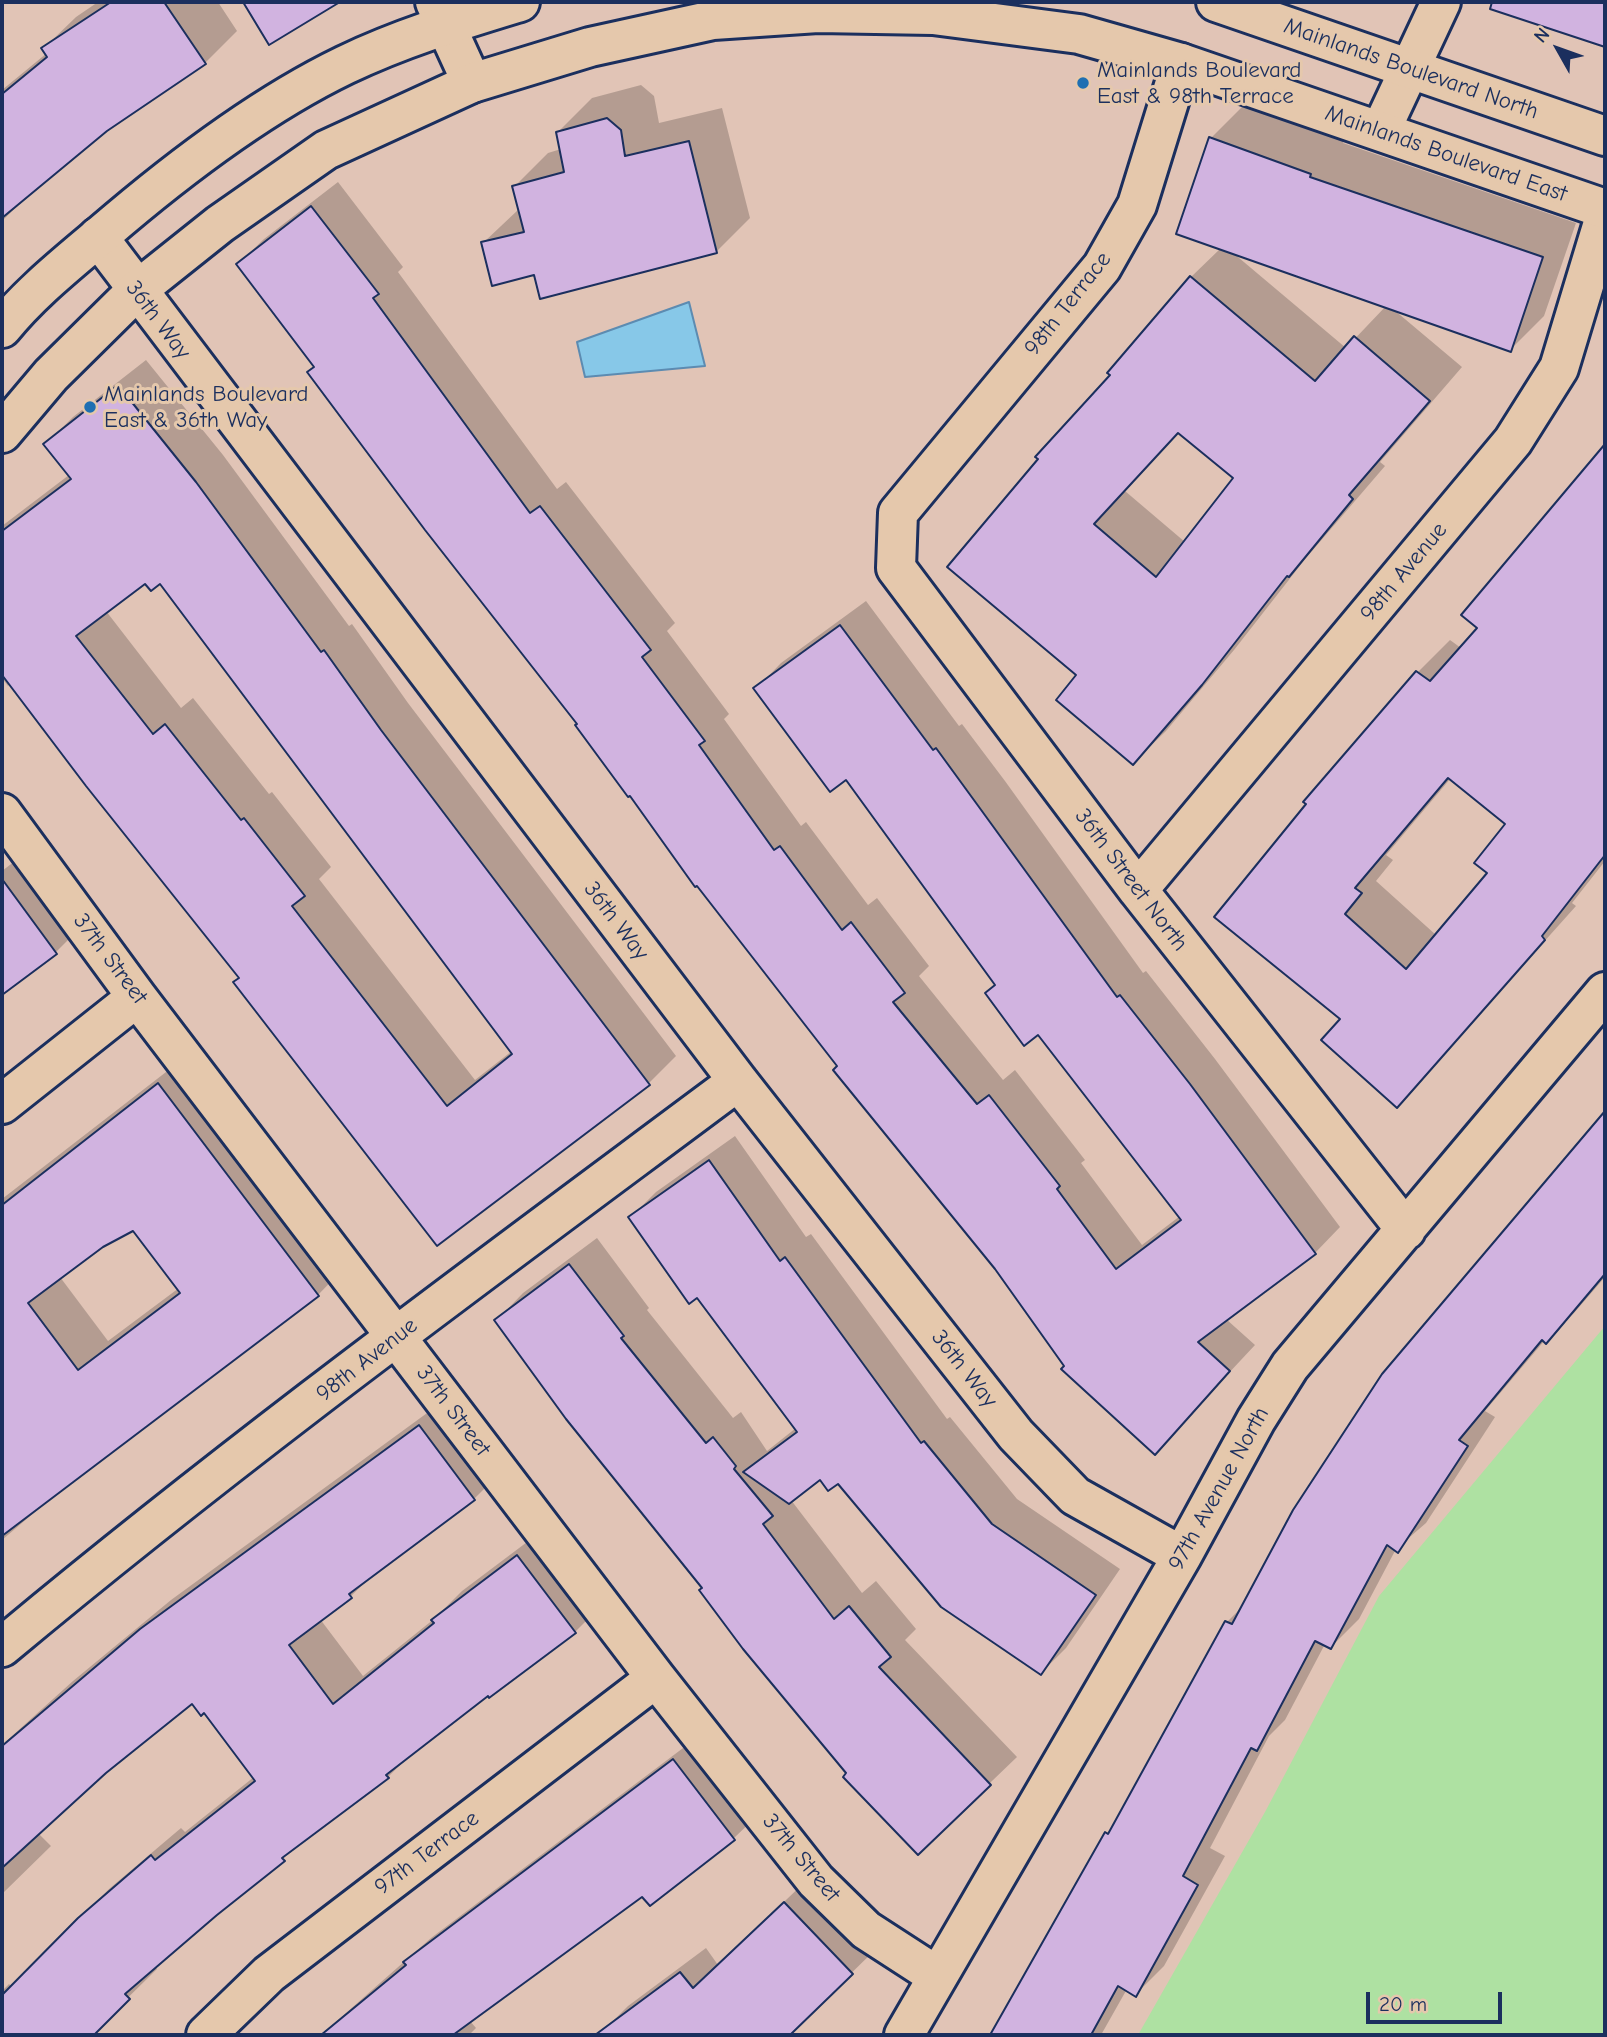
<!DOCTYPE html>
<style>
body{margin:0}
#map{position:relative;width:1607px;height:2037px;overflow:hidden;background:#e1c4b6;font-family:"Comic Neue",sans-serif}
canvas{display:block}
.frame{position:absolute;inset:0;border:4px solid #1b2f5e;pointer-events:none}
.north{position:absolute;left:1523px;top:14px;width:70px;height:70px;-webkit-text-stroke:5px #e5c8ac;paint-order:stroke;rotate:310deg;font-size:19px;font-weight:700;line-height:28px;text-align:center;color:#1b2f5e}
.north::after{content:'';display:block;margin:auto;width:24px;height:32px;background:#1b2f5e;clip-path:polygon(50% 0,100% 100%,50% 72%,0 100%)}
.scale{position:absolute;left:1366px;top:1992px;width:136px;height:32px;box-sizing:border-box;border:4px solid #1b2f5e;border-top:0;padding-left:9px;font-size:21px;line-height:24px;white-space:nowrap;color:#1b2f5e;-webkit-text-stroke:5px #e5c8ac;paint-order:stroke}
</style>
<div id="map">
<canvas width="1607" height="2037"></canvas>
<div class="frame"></div>
<div class="north">N</div>
<div class="scale">20 m</div>
</div>
<script>
const ctx = document.querySelector('canvas').getContext('2d');
ctx.lineJoin = 'round';
function fill(path, color) {
  ctx.fillStyle = color;
  ctx.fill(path, 'evenodd');
}
function trace(path, color, width, dash) {
  ctx.strokeStyle = color;
  ctx.lineWidth = width;
  ctx.lineCap = dash ? 'butt' : 'round';
  ctx.setLineDash(dash || []);
  ctx.stroke(path);
}
function drawText(font, color, halo, rows, align = 'center') {
  ctx.font = font + ' "Comic Neue",sans-serif';
  ctx.lineWidth = 6;
  ctx.setLineDash([]);
  ctx.textBaseline = 'middle';
  ctx.strokeStyle = halo;
  ctx.fillStyle = color;
  for (const [text, x, y, turn = 0] of rows) {
    ctx.save();
    ctx.translate(x, y);
    ctx.rotate((+turn || 0) * Math.PI / 180);
    ctx.textAlign = isNaN(turn) ? turn : align;
    if (halo) ctx.strokeText(text, 0, 0);
    ctx.fillText(text, 0, 0);
    ctx.restore();
  }
}
const green = new Path2D(`
 M 1605,1326 L 1605,2035 L 1138,2035 L 1265,1812 L 1379,1596 Z`);
const water = new Path2D(`
 M 689,302 L 705,366 L 585,377 L 577,342 Z`);
const shadow = new Path2D(`
 M 98,2 L 218,2 L 237,31 L 205,63 L 106,130 L 39,185 L 2,221 L 2,90 L 47,53 L 43,49 L 76,17 Z
 M 1516,2 L 1605,2 L 1605,45 L 1512,14 Z
 M 641,85 L 654,96 L 659,123 L 722,108 L 750,218 L 716,252 L 535,273 L 483,243 L 519,209 L 514,187 L 548,153 L 561,149 L 558,132 L 592,98 Z
 M 1245,104 L 1344,140 L 1343,143 L 1576,223 L 1544,316 L 1510,350 L 1393,309 L 1462,367 L 1380,462 L 1385,466 L 1306,558 L 1234,650 L 1166,731 L 1133,763 L 1078,675 L 949,567 L 1191,277 L 1221,248 L 1211,138 ZM 1232,252 L 1386,306 L 1346,348 ZM 1180,431 L 1235,478 L 1185,542 L 1125,491 Z
 M 338,182 L 403,267 L 398,272 L 557,489 L 566,482 L 675,623 L 667,631 L 729,714 L 724,719 L 801,826 L 806,822 L 868,905 L 877,898 L 929,966 L 919,976 L 1003,1080 L 1015,1070 L 1085,1160 L 1081,1163 L 1142,1245 L 1180,1216 L 1038,1033 L 996,984 L 847,777 L 756,689 L 781,663 L 866,601 L 959,726 L 962,724 L 1005,781 L 1143,973 L 1146,971 L 1215,1059 L 1340,1227 L 1315,1253 L 1226,1319 L 1255,1345 L 1155,1452 L 1066,1366 L 996,1268 L 579,723 L 238,264 L 264,239 Z
 M 146,360 L 223,455 L 349,626 L 352,624 L 408,703 L 676,1056 L 649,1083 L 438,1244 L 241,977 L 10,683 L 8,686 L 2,678 L 2,526 L 69,475 L 46,444 L 73,417 ZM 146,581 L 160,581 L 512,1051 L 475,1080 L 319,879 L 331,867 L 272,792 L 269,794 L 193,698 L 181,708 L 106,611 Z
 M 1605,447 L 1605,602 L 1484,747 L 1451,778 L 1386,855 L 1393,860 L 1376,881 L 1436,935 L 1490,873 L 1513,815 L 1605,707 L 1605,861 L 1572,903 L 1576,906 L 1397,1106 L 1342,1019 L 1217,916 L 1418,672 L 1450,640 L 1461,648 L 1479,628 L 1464,615 Z
 M 28,851 L 83,925 L 56,952 L 2,993 L 2,871 Z
 M 188,1055 L 347,1265 L 318,1295 L 56,1494 L 2,1540 L 2,1199 ZM 134,1229 L 179,1288 L 108,1341 L 60,1277 L 102,1246 Z
 M 1605,1113 L 1605,1277 L 1574,1313 L 1545,1340 L 1485,1411 L 1495,1417 L 1426,1523 L 1396,1549 L 1359,1619 L 1331,1647 L 1325,1644 L 1285,1720 L 1269,1736 L 1210,1848 L 1225,1856 L 1164,1966 L 1136,1994 L 1127,1989 L 1101,2035 L 992,2035 L 1107,1833 L 1116,1825 L 1227,1622 L 1245,1604 L 1384,1374 Z
 M 735,1136 L 806,1237 L 811,1234 L 947,1419 L 950,1417 L 1017,1499 L 1120,1569 L 1066,1648 L 1041,1673 L 839,1481 L 820,1477 L 791,1500 L 862,1593 L 876,1581 L 916,1629 L 905,1640 L 1017,1757 L 918,1852 L 849,1773 L 497,1320 L 523,1293 L 597,1238 L 649,1308 L 647,1310 L 733,1418 L 741,1412 L 767,1451 L 796,1428 L 698,1296 L 631,1217 L 656,1192 Z
 M 449,1397 L 503,1470 L 474,1499 L 375,1573 L 351,1596 L 320,1619 L 363,1676 L 434,1619 L 462,1591 L 547,1527 L 604,1603 L 575,1632 L 488,1693 L 414,1751 L 388,1777 L 304,1840 L 155,1966 L 157,1969 L 90,2035 L 2,2035 L 2,1991 L 9,1984 L 12,1987 L 109,1889 L 181,1828 L 185,1832 L 254,1777 L 205,1711 L 193,1701 L 105,1772 L 38,1833 L 51,1846 L 2,1894 L 2,1745 L 73,1681 L 171,1600 Z
 M 699,1736 L 759,1814 L 734,1838 L 650,1904 L 643,1895 L 470,2021 L 476,2028 L 469,2035 L 321,2035 L 431,1938 Z
 M 809,1878 L 877,1948 L 788,2035 L 603,2035 L 603,2031 L 628,2006 L 706,1948 L 718,1965 Z`);
const building = new Path2D(`
 M 111,2 L 164,2 L 206,64 L 107,131 L 2,218 L 2,94 L 47,57 L 41,48 Z
 M 243,2 L 340,2 L 269,45 Z
 M 1492,2 L 1605,2 L 1605,47 L 1490,9 Z
 M 607,118 L 621,130 L 625,156 L 689,141 L 717,253 L 540,299 L 534,275 L 492,286 L 481,242 L 524,232 L 512,186 L 564,172 L 556,132 Z
 M 1209,137 L 1311,174 L 1310,177 L 1543,257 L 1511,352 L 1176,234 Z
 M 311,206 L 379,294 L 373,298 L 530,513 L 540,506 L 651,650 L 642,657 L 705,741 L 699,745 L 774,850 L 780,846 L 842,930 L 851,922 L 905,993 L 893,1002 L 977,1104 L 989,1095 L 1060,1186 L 1057,1189 L 1116,1269 L 1181,1220 L 1038,1035 L 1024,1046 L 985,993 L 995,985 L 846,780 L 830,792 L 753,688 L 840,625 L 933,750 L 936,748 L 979,807 L 1117,997 L 1120,995 L 1190,1084 L 1316,1254 L 1198,1342 L 1230,1371 L 1155,1455 L 1061,1369 L 1064,1366 L 995,1269 L 833,1070 L 837,1066 L 697,886 L 695,887 L 630,796 L 628,797 L 575,725 L 577,724 L 425,530 L 307,372 L 314,367 L 236,264 Z
 M 1190,276 L 1315,381 L 1354,336 L 1430,401 L 1349,495 L 1353,499 L 1289,577 L 1287,576 L 1202,685 L 1133,765 L 1056,700 L 1076,675 L 947,567 L 1038,459 L 1035,457 L 1110,375 L 1107,373 ZM 1178,433 L 1233,478 L 1156,577 L 1094,524 Z
 M 118,385 L 196,482 L 321,652 L 324,650 L 381,730 L 650,1085 L 437,1246 L 233,982 L 239,978 L 86,786 L 2,675 L 2,531 L 71,479 L 43,444 ZM 145,584 L 151,591 L 160,584 L 512,1054 L 447,1106 L 292,906 L 305,896 L 244,818 L 241,820 L 165,724 L 153,734 L 76,636 Z
 M 1605,444 L 1605,855 L 1542,936 L 1545,940 L 1397,1108 L 1321,1040 L 1340,1019 L 1214,917 L 1306,804 L 1303,802 L 1416,671 L 1430,681 L 1477,628 L 1461,615 ZM 1448,778 L 1505,824 L 1474,863 L 1487,873 L 1406,969 L 1345,914 L 1362,893 L 1355,888 Z
 M 2,879 L 57,954 L 2,995 Z
 M 158,1083 L 319,1296 L 2,1536 L 2,1205 ZM 133,1231 L 180,1293 L 78,1370 L 28,1303 L 103,1247 Z
 M 1605,1111 L 1605,1274 L 1546,1344 L 1542,1340 L 1459,1440 L 1468,1446 L 1398,1553 L 1387,1545 L 1331,1649 L 1315,1641 L 1257,1751 L 1251,1748 L 1183,1876 L 1198,1885 L 1136,1997 L 1118,1986 L 1091,2035 L 990,2035 L 1105,1832 L 1108,1834 L 1225,1621 L 1232,1624 L 1293,1510 L 1382,1374 Z
 M 709,1160 L 780,1261 L 785,1257 L 921,1443 L 924,1441 L 992,1524 L 1096,1595 L 1041,1675 L 941,1607 L 838,1484 L 828,1491 L 820,1480 L 789,1504 L 743,1472 L 797,1432 L 697,1298 L 689,1304 L 628,1217 Z
 M 569,1264 L 624,1336 L 621,1338 L 706,1443 L 713,1437 L 736,1466 L 734,1469 L 773,1516 L 763,1524 L 834,1619 L 849,1606 L 891,1657 L 879,1667 L 991,1785 L 918,1855 L 843,1777 L 846,1773 L 743,1649 L 699,1590 L 702,1588 L 566,1419 L 494,1320 Z
 M 419,1425 L 475,1500 L 349,1594 L 352,1598 L 289,1645 L 333,1704 L 434,1623 L 431,1620 L 517,1555 L 576,1633 L 489,1698 L 488,1696 L 386,1775 L 389,1778 L 282,1858 L 285,1861 L 217,1915 L 125,1994 L 130,1999 L 94,2035 L 2,2035 L 2,1995 L 78,1918 L 151,1855 L 155,1860 L 255,1781 L 204,1713 L 201,1716 L 192,1704 L 106,1773 L 2,1868 L 2,1746 L 140,1629 Z
 M 673,1759 L 735,1840 L 650,1906 L 642,1897 L 453,2035 L 321,2035 L 406,1965 L 403,1962 Z
 M 784,1902 L 853,1974 L 790,2035 L 595,2035 L 680,1972 L 693,1988 Z`);
const street = new Path2D(`
 M 435,2 L 472,83
 M 1181,63 L 1137,205 L 1102,267 L 898,513 L 896,568 L 1138,890 L 1406,1230
 M 1381,130 L 1441,2
 M 98,237 L 738,1081 L 1016,1435 L 1075,1496 L 1182,1556
 M 2,813 L 137,997 L 656,1678 L 816,1881 L 866,1930 L 937,1976
 M 1138,890 L 1513,441 L 1559,368 L 1605,216
 M 2,1104 L 137,997
 M 2,1647 C 239,1449 490,1266 738,1081
 M 206,2035 L 269,1974 L 656,1678
 M 904,2035 L 1182,1556 L 1256,1420 L 1290,1366 L 1605,992`);
const secondary = new Path2D(`
 M 1216,2 L 1605,136
 M 2,328 C 30,293 68,263 102,234 C 175,171 258,107 345,65 C 401,38 461,20 520,2
 M 2,433 L 51,375 L 136,291 L 220,224 L 326,150 L 472,83 L 590,47 L 713,20 L 818,13 L 933,15 L 1079,34 L 1181,63 L 1605,209`);
const markers = [
 [1083,83,7,"#1f6fb2"],
 [90,407,7,"#1f6fb2"]
];
const streetNames = [
 ["Mainlands Boulevard North",1411,69,19],
 ["Mainlands Boulevard East",1446,154,19],
 ["98th Terrace",1068,304,-52],
 ["36th Way",158,320,53],
 ["98th Avenue",1404,572,-50],
 ["36th Street North",1131,880,53],
 ["36th Way",616,921,53],
 ["37th Street",110,959,53],
 ["98th Avenue",367,1360,-38],
 ["36th Way",964,1369,52],
 ["37th Street",453,1411,53],
 ["97th Avenue North",1219,1489,-61],
 ["97th Terrace",427,1853,-37],
 ["37th Street",801,1858,50]
];
const poiNames = [
 ["Mainlands Boulevard",1097,70],
 ["East & 98th Terrace",1097,96],
 ["Mainlands Boulevard",104,394],
 ["East & 36th Way",104,420]
];
fill(green, '#aee1a2');
fill(water, '#87c8e8');
trace(water, '#5c8bb1', 2);
fill(shadow, '#0003');
fill(building, '#d1b3e0');
trace(building, '#1b2f5e', 2);
trace(street, '#1b2f5e', 44);
trace(secondary, '#1b2f5e', 44);
trace(street, '#e5c8ac', 38);
trace(secondary, '#e5c8ac', 38);
for (const [x, y, r, color] of markers) {
  const dot = new Path2D();
  dot.arc(x, y, r, 0, 2 * Math.PI);
  ctx.fillStyle = color;
  ctx.fill(dot);
  trace(dot, '#e5c8ac', 2.5);
}
drawText('23px', '#1b2f5e', '#e5c8ac', streetNames);
drawText('23px', '#1b2f5e', '#e5c8ac', poiNames, 'left');
</script>
